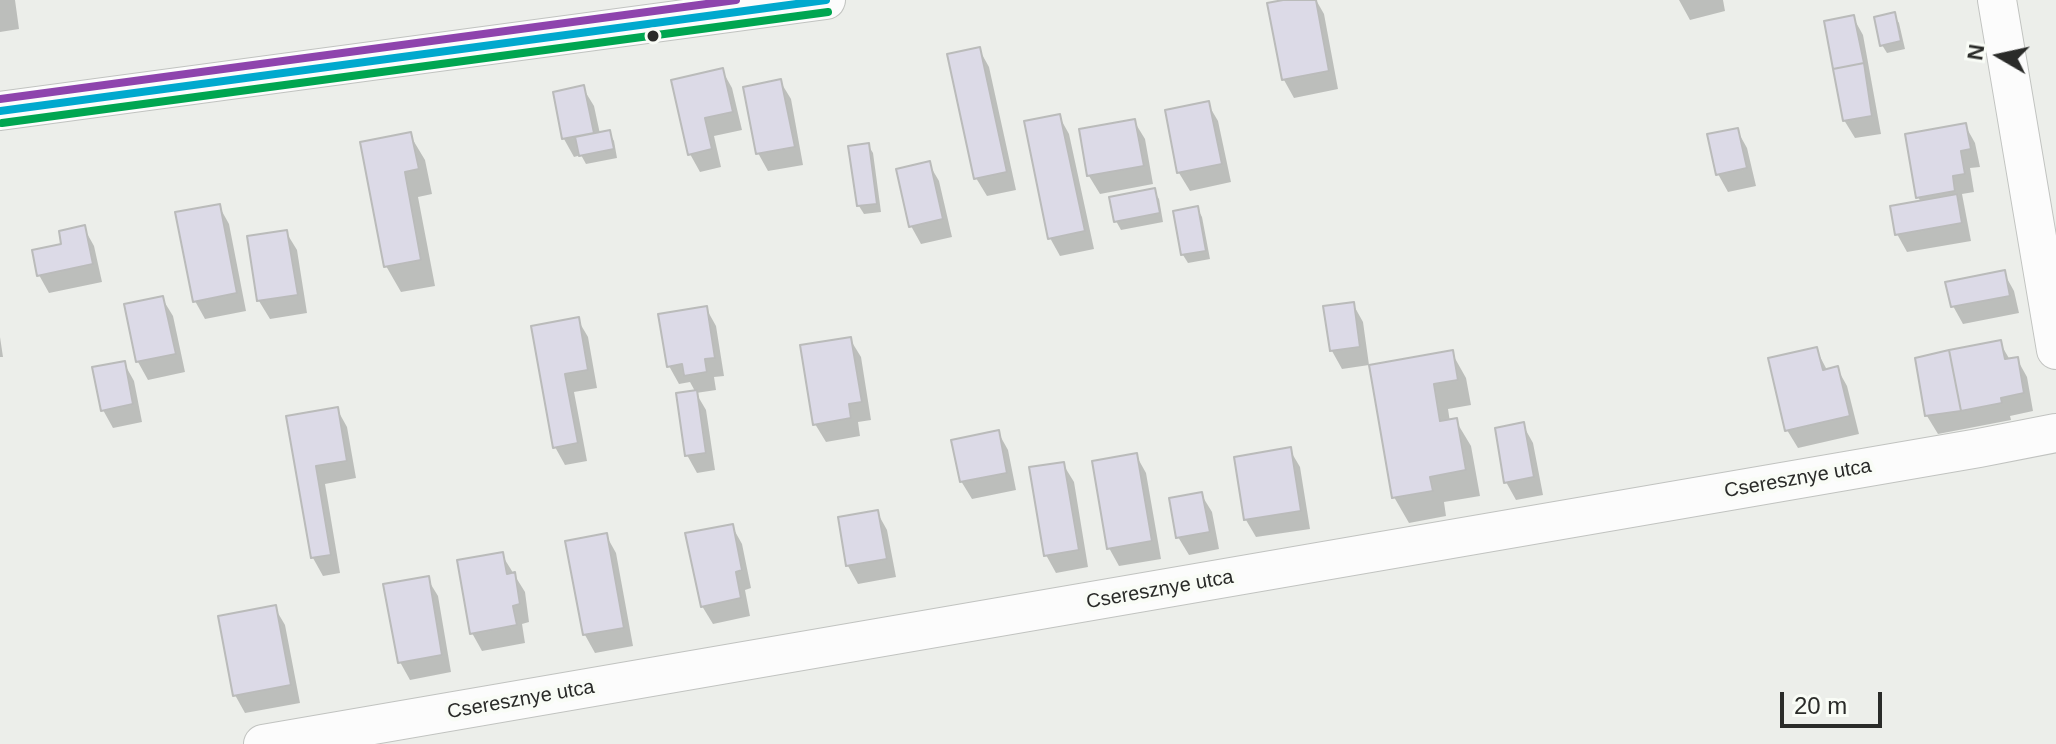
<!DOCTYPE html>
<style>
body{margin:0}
#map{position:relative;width:2056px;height:744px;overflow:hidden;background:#eceeea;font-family:Helvetica,sans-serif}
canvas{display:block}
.north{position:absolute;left:1960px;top:16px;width:80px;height:80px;-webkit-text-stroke:6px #f9fcf6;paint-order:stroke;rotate:279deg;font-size:22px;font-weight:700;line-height:32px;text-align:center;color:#2a2b29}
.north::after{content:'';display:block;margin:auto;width:28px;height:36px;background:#2a2b29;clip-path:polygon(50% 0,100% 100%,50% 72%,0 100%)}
.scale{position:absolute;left:1780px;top:692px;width:102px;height:36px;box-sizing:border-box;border:4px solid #2a2b29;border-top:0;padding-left:10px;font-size:24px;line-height:28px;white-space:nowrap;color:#2a2b29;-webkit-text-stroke:6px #f9fcf6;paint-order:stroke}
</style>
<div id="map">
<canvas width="2056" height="744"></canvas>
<div class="north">N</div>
<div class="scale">20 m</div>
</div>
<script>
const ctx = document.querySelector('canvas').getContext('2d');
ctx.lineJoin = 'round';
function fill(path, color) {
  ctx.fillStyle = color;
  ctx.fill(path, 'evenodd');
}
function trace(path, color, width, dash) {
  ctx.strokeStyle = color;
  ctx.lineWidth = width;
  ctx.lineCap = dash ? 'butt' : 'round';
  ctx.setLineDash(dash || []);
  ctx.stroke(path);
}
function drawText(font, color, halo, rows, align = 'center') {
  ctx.font = font + ' Helvetica,sans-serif';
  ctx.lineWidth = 8;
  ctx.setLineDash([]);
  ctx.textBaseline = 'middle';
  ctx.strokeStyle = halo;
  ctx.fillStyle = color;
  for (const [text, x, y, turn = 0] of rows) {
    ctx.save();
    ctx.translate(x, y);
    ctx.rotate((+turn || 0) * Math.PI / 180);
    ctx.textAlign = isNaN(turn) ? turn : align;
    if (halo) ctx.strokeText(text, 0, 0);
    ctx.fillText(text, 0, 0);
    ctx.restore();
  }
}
const shadow = new Path2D(`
 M 0,0 L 15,0 L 19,29 L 0,32 Z
 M 1293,0 L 1316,0 L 1324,14 L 1338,89 L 1294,98 L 1284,80 Z
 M 1679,0 L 1723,0 L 1725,11 L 1690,20 Z
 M 1894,15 L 1899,23 L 1905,49 L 1887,53 L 1882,45 Z
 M 1853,17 L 1863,35 L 1881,134 L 1855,138 L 1844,120 Z
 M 979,49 L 989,67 L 1016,190 L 987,196 L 976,178 Z
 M 722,70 L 732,88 L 742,130 L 714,136 L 721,167 L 700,172 L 690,154 Z
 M 780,81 L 791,99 L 803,165 L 768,171 L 758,153 Z
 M 583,88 L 594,106 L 600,134 L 609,132 L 614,141 L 617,158 L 586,164 L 581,155 L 574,157 L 564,139 L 555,94 Z
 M 1208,104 L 1218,121 L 1231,182 L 1190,191 L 1179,173 L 1167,112 Z
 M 1059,116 L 1069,134 L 1094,249 L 1060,256 L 1050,238 Z
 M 1134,121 L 1145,139 L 1153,184 L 1100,194 L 1089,176 L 1081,131 Z
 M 1965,125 L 1975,143 L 1980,167 L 1970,168 L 1974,192 L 1962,194 L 1971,241 L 1907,252 L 1897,234 L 1921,202 L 1918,197 Z
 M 1737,130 L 1747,148 L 1756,186 L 1728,192 L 1718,174 Z
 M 410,135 L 425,160 L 432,194 L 418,197 L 435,286 L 401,292 L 386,266 Z
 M 868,145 L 873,153 L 881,212 L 864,214 L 859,206 Z
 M 929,164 L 939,181 L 952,237 L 921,244 L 911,226 Z
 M 1154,191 L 1159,199 L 1163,222 L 1121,230 L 1116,221 Z
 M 219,206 L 229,224 L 246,311 L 205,319 L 195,301 Z
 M 1197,208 L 1202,217 L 1210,259 L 1188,263 L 1183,255 L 1175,212 Z
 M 84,228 L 94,246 L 102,282 L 49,293 L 39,275 L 64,246 Z
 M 286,232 L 297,250 L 307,313 L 270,319 L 259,301 Z
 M 2004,273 L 2014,291 L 2019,313 L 1963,324 L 1953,306 Z
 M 162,298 L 173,316 L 185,372 L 148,380 L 138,362 L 126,306 Z
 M 1353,304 L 1363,322 L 1369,365 L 1342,369 L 1332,351 Z
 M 706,308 L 716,326 L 724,376 L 714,377 L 716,390 L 696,393 L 706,410 L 715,470 L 697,473 L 687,455 L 696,393 L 690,382 L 679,384 L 669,366 Z
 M 578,320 L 588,337 L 597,388 L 574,392 L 587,461 L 565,465 L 555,447 L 533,328 Z
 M 0,337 L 3,357 L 0,357 Z
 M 850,339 L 861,357 L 871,420 L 858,422 L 860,436 L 826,442 L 815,424 Z
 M 2000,343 L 2010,360 L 2017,359 L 2027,377 L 2033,411 L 2010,416 L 2011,420 L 1938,434 L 1927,416 Z
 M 1816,349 L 1827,370 L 1837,368 L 1847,386 L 1859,434 L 1798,448 L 1787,430 Z
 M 1452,353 L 1466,378 L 1471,405 L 1448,409 L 1450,422 L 1456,421 L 1471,446 L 1480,496 L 1444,502 L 1446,516 L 1409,523 L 1394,497 L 1371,367 Z
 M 124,363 L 134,381 L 142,422 L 113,428 L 103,410 Z
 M 337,409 L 347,427 L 356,478 L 325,484 L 340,573 L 323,576 L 313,558 L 288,417 Z
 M 1523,425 L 1533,443 L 1543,495 L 1516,500 L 1506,482 Z
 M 998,432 L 1008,450 L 1016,490 L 972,499 L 961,481 Z
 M 1290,450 L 1300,467 L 1310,529 L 1256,537 L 1246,520 Z
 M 1136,455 L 1146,473 L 1161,559 L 1119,566 L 1109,548 Z
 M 1063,464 L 1074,482 L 1088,567 L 1056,573 L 1046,555 Z
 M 1201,494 L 1212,512 L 1219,549 L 1189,555 L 1178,537 Z
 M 877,512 L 887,530 L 896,577 L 858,584 L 848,566 L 840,519 Z
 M 732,526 L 742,544 L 751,588 L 745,590 L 750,616 L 713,624 L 702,606 Z
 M 606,535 L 616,553 L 633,646 L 595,653 L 585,635 L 568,542 Z
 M 502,555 L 525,592 L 529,622 L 522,624 L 525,643 L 482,651 L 472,633 Z
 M 427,578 L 438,596 L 451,672 L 410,680 L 400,662 Z
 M 275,608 L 285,625 L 300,703 L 245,713 L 235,695 Z`);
const building = new Path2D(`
 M 1283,0 L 1316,0 L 1329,71 L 1282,80 L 1267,3 Z
 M 1895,12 L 1901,41 L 1880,46 L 1874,17 Z
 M 1854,15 L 1864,63 L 1833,69 L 1824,21 Z
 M 980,47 L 1007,172 L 974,179 L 947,54 Z
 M 1864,63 L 1872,116 L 1843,121 L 1833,69 Z
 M 723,68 L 733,112 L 705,118 L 712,149 L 688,155 L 671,80 Z
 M 781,79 L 795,147 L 756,154 L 743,87 Z
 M 584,85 L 594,133 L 562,139 L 553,92 Z
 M 1209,101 L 1222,164 L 1177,173 L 1165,110 Z
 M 1060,114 L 1085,231 L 1048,239 L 1024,121 Z
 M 1135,119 L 1144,166 L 1087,176 L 1079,129 Z
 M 1966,123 L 1971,149 L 1961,151 L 1965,174 L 1953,176 L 1955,191 L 1916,198 L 1905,134 Z
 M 1738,128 L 1747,168 L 1716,175 L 1707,134 Z
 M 610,130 L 614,149 L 579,156 L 575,137 Z
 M 411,132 L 419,169 L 405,172 L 421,260 L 384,267 L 360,142 Z
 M 869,143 L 877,204 L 857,206 L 848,146 Z
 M 930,161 L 943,219 L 909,227 L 896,169 Z
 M 1155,188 L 1160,213 L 1114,222 L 1109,197 Z
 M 1957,194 L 1962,223 L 1895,235 L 1890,206 Z
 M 220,204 L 237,293 L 193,302 L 175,212 Z
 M 1198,206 L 1206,251 L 1181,255 L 1173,211 Z
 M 85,225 L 93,264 L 37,276 L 32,250 L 61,244 L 59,231 Z
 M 287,230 L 298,295 L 257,301 L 247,236 Z
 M 2005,270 L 2010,296 L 1951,307 L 1945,282 Z
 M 163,296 L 176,354 L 136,362 L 124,304 Z
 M 1354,302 L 1360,347 L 1330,351 L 1323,306 Z
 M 707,306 L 715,358 L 705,359 L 707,372 L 684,376 L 682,364 L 667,367 L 658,314 Z
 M 579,317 L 588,370 L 565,374 L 578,443 L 553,448 L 531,326 Z
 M 851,337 L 862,402 L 849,404 L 851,418 L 813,425 L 800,345 Z
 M 2001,340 L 2005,359 L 2018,357 L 2024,393 L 2001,398 L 2002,403 L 1961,411 L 1949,350 Z
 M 1817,347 L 1823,370 L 1838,366 L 1850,416 L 1785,431 L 1768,358 Z
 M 1453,350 L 1458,380 L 1434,384 L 1440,421 L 1457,418 L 1466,470 L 1430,477 L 1433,491 L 1392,498 L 1369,365 Z
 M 1949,350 L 1961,411 L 1925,416 L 1915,358 Z
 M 125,361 L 133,404 L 101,411 L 92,367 Z
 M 697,390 L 706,453 L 685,456 L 676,393 Z
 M 338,407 L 347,461 L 316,466 L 331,555 L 311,558 L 286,416 Z
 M 1524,422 L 1534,477 L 1504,483 L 1495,428 Z
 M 999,430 L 1007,473 L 960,482 L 951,440 Z
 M 1291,447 L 1301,511 L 1244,520 L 1234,457 Z
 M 1137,453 L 1152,541 L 1107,549 L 1092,461 Z
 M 1064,462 L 1079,550 L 1044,556 L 1029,467 Z
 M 1202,492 L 1210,532 L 1176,538 L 1169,498 Z
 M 878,510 L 887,559 L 846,566 L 838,517 Z
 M 733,524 L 742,570 L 736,572 L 741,598 L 701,607 L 685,533 Z
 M 607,533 L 624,628 L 583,635 L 565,541 Z
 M 503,552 L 507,574 L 515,572 L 520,604 L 513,606 L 517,625 L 470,634 L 457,560 Z
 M 429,576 L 442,655 L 398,663 L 383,584 Z
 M 276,605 L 291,685 L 233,696 L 218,616 Z`);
const minor = new Path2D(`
 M 1997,0 L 2056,350
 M 0,111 L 826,0
 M 263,744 L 1979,448 L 2056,433`);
const bus1 = new Path2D(`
 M 0,111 L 826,0`);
const bus2 = new Path2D(`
 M 2,123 L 828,12`);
const bus3 = new Path2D(`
 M 0,99 L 736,0`);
const markers = [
 [653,36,7,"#2a2b29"]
];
const streetNames = [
 ["Cseresznye utca",1798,479,-10],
 ["Cseresznye utca",1160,590,-10],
 ["Cseresznye utca",521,700,-10]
];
fill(shadow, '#0003');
fill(building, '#dcdae7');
trace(building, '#babbba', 2);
trace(minor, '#c1c3c0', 40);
trace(minor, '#fcfcfc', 38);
trace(bus1, '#00a9ce', 8);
trace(bus2, '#00a651', 8);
trace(bus3, '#8e44ad', 8);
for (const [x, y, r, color] of markers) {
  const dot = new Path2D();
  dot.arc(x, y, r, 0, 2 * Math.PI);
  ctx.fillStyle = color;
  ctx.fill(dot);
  trace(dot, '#f9fcf6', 3);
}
drawText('20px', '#2a2b29', '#f9fcf6', streetNames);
</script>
